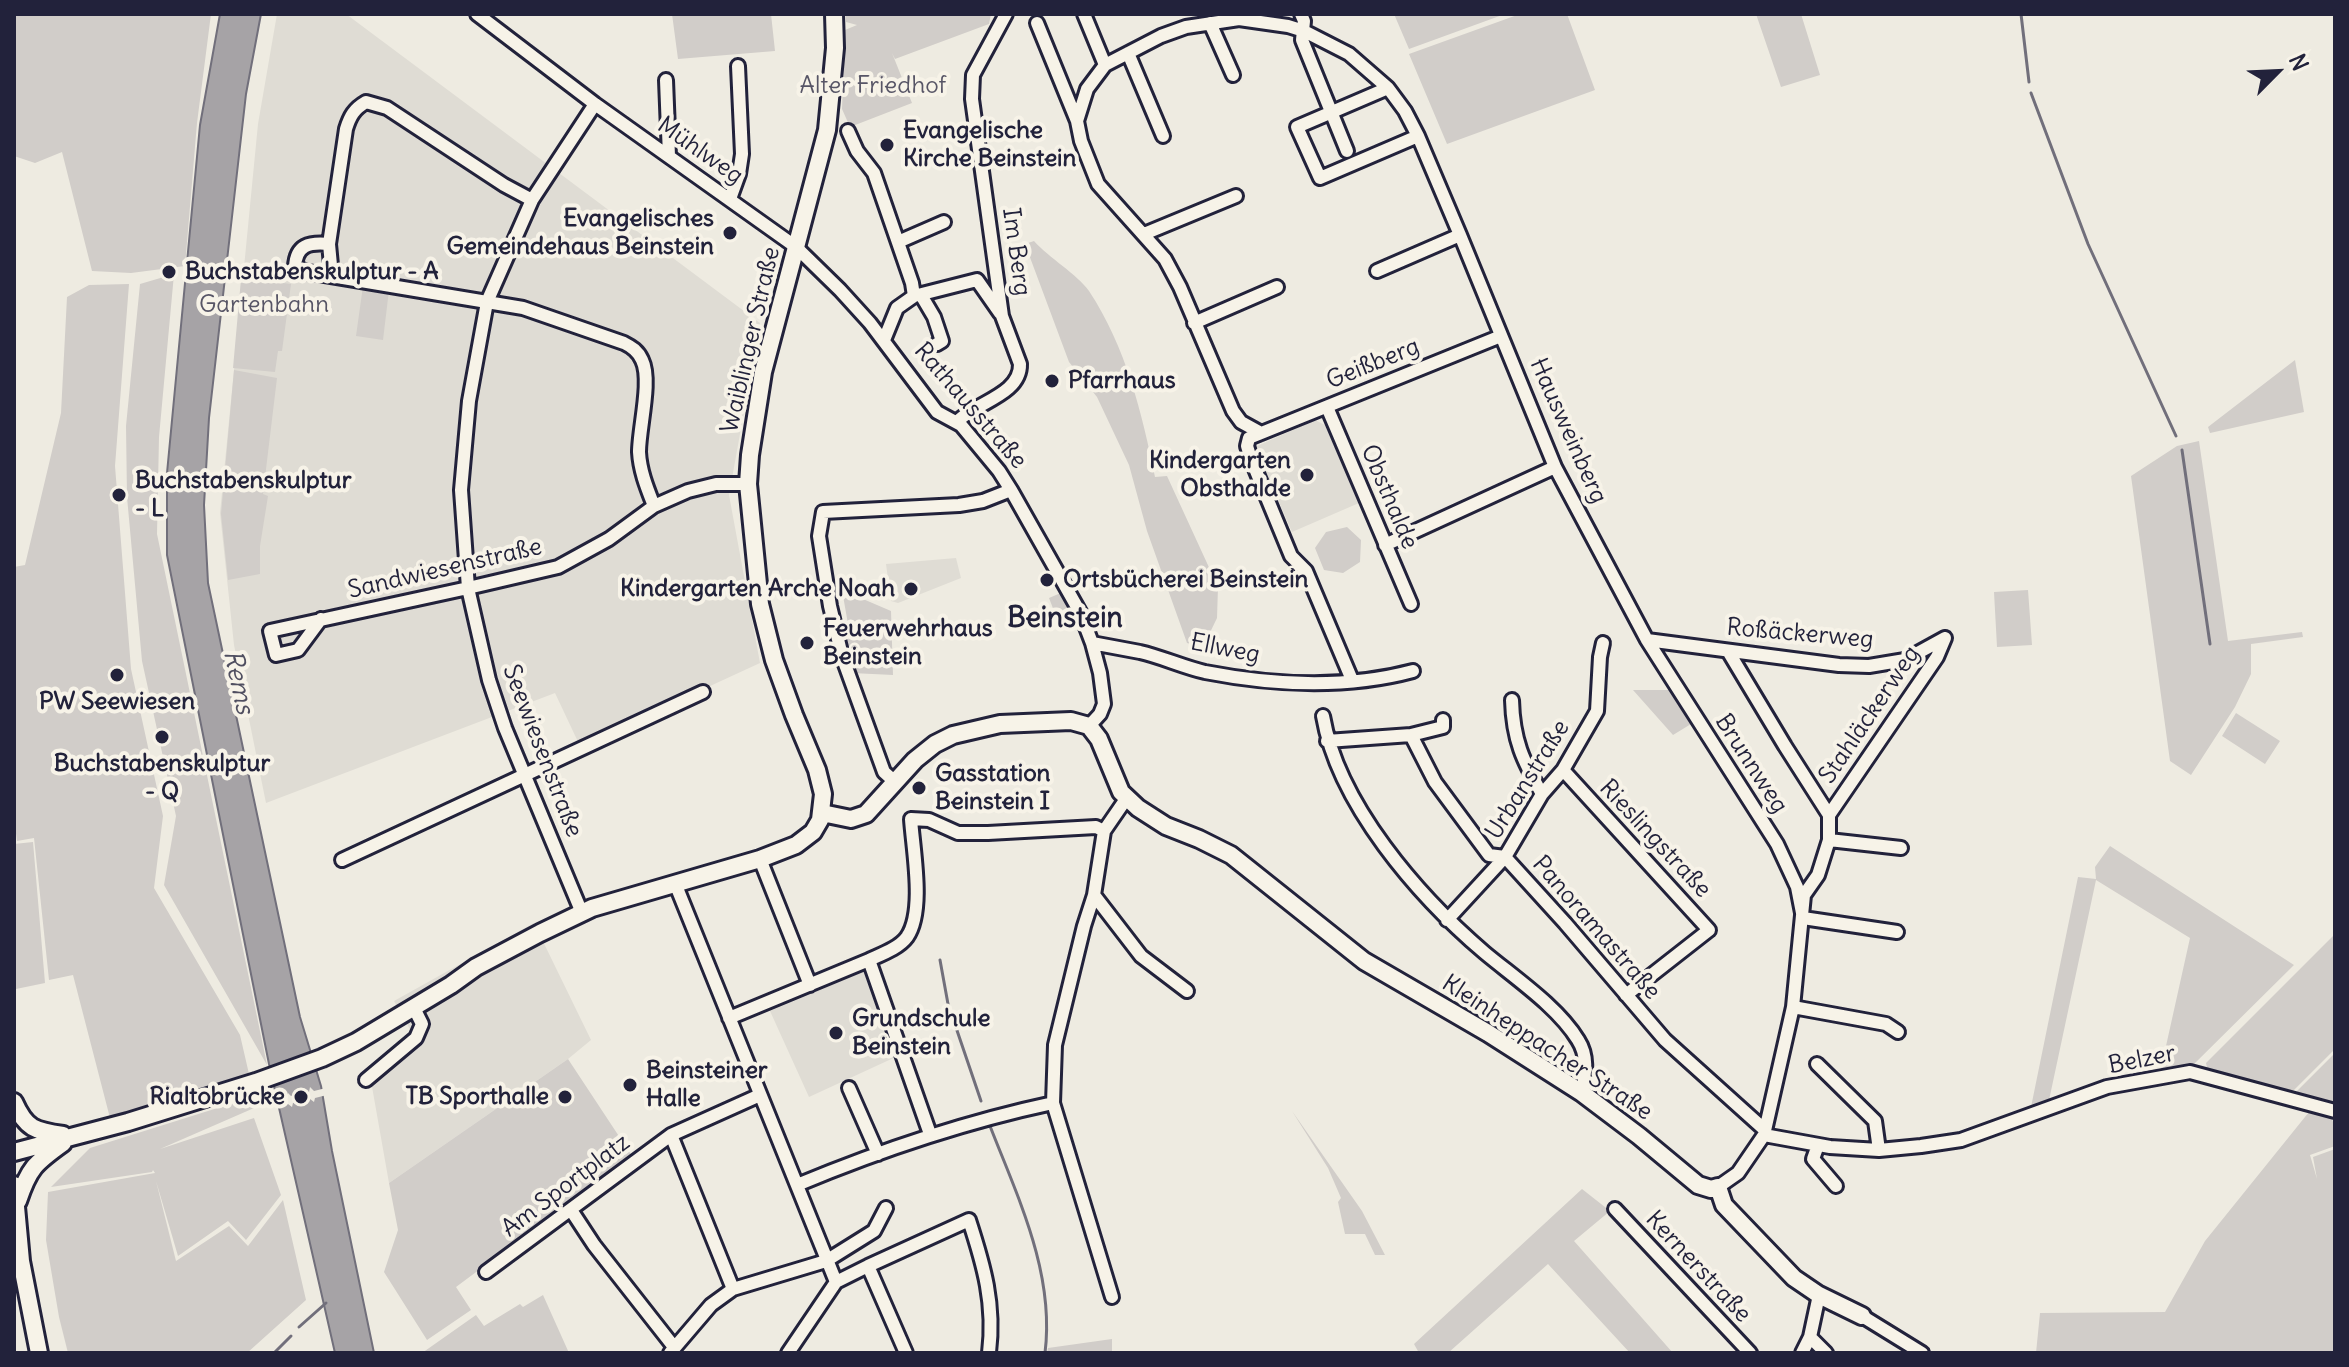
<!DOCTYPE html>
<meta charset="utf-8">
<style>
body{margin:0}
#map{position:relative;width:2349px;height:1367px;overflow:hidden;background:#eeebe1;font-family:Delius,sans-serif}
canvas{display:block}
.frame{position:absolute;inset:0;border:16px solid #22223b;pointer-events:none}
.north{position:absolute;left:2237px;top:32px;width:80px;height:80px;-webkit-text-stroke:6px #f7f3e8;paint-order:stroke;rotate:66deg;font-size:22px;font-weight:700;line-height:32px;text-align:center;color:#22223b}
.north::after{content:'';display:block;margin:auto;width:28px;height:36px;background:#22223b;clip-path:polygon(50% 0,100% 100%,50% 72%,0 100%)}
</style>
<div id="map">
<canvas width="2349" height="1367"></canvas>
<div class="frame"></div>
<div class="north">N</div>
</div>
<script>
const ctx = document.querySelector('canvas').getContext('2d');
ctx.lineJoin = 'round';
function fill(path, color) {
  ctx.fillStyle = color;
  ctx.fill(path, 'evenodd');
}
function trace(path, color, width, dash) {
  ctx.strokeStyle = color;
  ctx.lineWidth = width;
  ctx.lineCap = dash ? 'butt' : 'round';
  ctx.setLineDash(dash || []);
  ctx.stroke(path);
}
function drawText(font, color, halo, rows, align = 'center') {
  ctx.font = font + ' Delius,sans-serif';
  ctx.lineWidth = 8;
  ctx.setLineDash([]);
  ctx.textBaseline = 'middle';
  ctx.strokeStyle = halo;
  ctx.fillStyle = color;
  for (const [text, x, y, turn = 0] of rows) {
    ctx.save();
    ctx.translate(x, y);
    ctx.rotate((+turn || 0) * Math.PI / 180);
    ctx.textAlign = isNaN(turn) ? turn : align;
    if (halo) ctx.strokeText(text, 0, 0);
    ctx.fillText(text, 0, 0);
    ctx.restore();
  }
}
const built = new Path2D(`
 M 277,14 L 346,14 L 760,323 L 729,495 L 760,663 L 580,746 L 555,693 L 266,803 L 234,645 L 220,513 L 258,124 Z
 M 1315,420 L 1325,425 L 1359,503 L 1292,532 L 1255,447 Z
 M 956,558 L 961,578 L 898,603 L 891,601 L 886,564 Z
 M 534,923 L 591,1040 L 568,1059 L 389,1183 L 371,1081 L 417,1042 L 394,1001 Z
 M 870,969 L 900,1055 L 809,1097 L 770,1011 Z`);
const green = new Path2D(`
 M 14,14 L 211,14 L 197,123 L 185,266 L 131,273 L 92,271 L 62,152 L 35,163 L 14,156 Z
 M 672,14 L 771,14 L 775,51 L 678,59 Z
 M 846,14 L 991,14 L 989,24 L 895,59 L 892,53 L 912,103 L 850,127 L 842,109 L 845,30 L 857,25 L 846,22 Z
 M 1394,14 L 1505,14 L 1409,49 Z
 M 1520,14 L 1567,14 L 1595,90 L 1447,144 L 1409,54 Z
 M 1756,14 L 1801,14 L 1820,75 L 1781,87 Z
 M 1034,241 C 1049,258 1077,274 1089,291 C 1126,347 1142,413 1155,477 L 1167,476 L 1218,587 L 1217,618 L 1203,647 L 1187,643 L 1147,531 L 1129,465 L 1097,397 L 1069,362 L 1025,244 Z
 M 242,268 L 284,274 L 283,283 L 291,284 L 282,351 L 278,351 L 275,372 L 233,368 Z
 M 174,274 L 159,437 L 157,534 L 267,1065 L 164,885 L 176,816 L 142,661 L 127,497 L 126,426 L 140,284 Z
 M 129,284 L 115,466 L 131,669 L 163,816 L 154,888 L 240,1035 L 249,1074 L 110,1118 L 73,975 L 49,980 L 34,838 L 17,841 L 14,818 L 14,567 L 25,565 L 61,413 L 67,297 L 89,285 Z
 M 363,286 L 389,290 L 383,340 L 356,336 Z
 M 2295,360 L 2304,412 L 2210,433 L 2208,427 Z
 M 234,370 L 277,378 L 263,494 L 268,496 L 260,546 L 260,574 L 228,580 L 221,514 Z
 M 2199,441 L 2228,641 L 2302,632 L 2303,637 L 2251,644 L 2251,674 L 2235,707 L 2191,775 L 2170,761 L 2131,476 L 2177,446 Z
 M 1347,527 L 1361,540 L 1360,562 L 1343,573 L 1324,570 L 1315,548 L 1326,532 Z
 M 842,590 L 891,611 L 893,675 L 852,673 L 840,626 L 848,624 Z
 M 2028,590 L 2032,645 L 1997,647 L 1994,592 Z
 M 1063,592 L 1079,621 L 1061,629 L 1049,598 Z
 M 1633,690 L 1671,690 L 1691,724 L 1673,735 Z
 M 2236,713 L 2280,741 L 2265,764 L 2222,736 Z
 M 33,842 L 45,983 L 16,989 L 14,978 L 14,844 Z
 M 2110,846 L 2294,965 L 2189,1069 L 2160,1073 L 2190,938 L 2096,880 L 2048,1105 L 2030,1112 L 2078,877 L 2096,879 L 2095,867 Z
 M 2335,934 L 2335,1049 L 2290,1094 L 2208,1072 L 2206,1063 Z
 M 2335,1053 L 2335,1104 L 2295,1093 Z
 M 568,1059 L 632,1156 L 456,1287 L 471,1310 L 427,1340 L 384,1272 L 398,1230 L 389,1183 Z
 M 259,1095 L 261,1105 L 160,1149 L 254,1118 L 281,1195 L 246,1240 L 228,1221 L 178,1256 L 156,1181 L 176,1261 L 229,1226 L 248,1246 L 283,1200 L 306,1300 L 247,1353 L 68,1353 L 59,1317 L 46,1240 L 48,1192 L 155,1173 L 153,1170 L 152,1172 L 51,1187 L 90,1148 Z
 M 1292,1111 L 1362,1211 L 1385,1255 L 1375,1255 L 1365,1234 L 1345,1234 L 1338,1202 L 1341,1198 L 1328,1168 Z
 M 2309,1112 L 2331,1116 L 2335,1128 L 2335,1146 L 2310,1155 L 2317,1179 L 2313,1157 L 2335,1149 L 2335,1353 L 2036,1353 L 2040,1313 L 2165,1312 L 2205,1241 Z
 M 1582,1189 L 1610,1211 L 1574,1241 L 1673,1353 L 1630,1353 L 1548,1264 L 1448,1353 L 1419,1353 L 1414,1344 Z
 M 543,1295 L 569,1353 L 422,1353 L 476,1315 L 484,1326 L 520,1304 L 523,1307 Z
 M 1112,1339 L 1112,1353 L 1047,1353 L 1048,1348 Z`);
const water = new Path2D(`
 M 220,14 L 261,14 L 246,94 L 209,418 L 204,505 L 208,583 L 300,1017 L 321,1086 L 332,1151 L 374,1353 L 335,1353 L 269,1064 L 167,555 L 167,473 L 200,125 Z`);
const pier = new Path2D(`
 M 310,1087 L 314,1091 L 326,1088 L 327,1095 L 315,1098 L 314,1102 L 310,1099 L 293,1103 L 292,1107 L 288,1104 L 275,1107 L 274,1100 L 286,1097 L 288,1093 L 291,1096 L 309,1092 Z`);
const stream = new Path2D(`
 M 2021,14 L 2029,82
 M 2031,93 L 2088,244 L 2176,436
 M 2182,450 L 2210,644
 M 940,960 L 948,1004 L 981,1101
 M 990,1126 C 1018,1198 1055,1273 1045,1353
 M 299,1327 L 326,1303
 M 274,1353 L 291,1336`);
const street = new Path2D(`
 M 477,14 L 595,104 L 796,247 L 840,290 L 870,323 L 937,412 L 961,425 L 999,471 L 1011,490 L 1081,614 L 1092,643 L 1100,673 L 1104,704 L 1100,714 L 1089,726
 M 1084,14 L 1105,65
 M 1301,14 L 1304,21 L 1302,40 L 1347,151
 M 1037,23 L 1077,121
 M 1210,23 L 1233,75
 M 1128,53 L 1163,136
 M 666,80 L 669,156
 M 1388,88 L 1297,127 L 1320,178 L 1418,136
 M 848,131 L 857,151 L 874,173 L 912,283 L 914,296 L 897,308 L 884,340
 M 730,199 L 739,174 L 742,154 L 738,66
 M 1144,234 L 1236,196
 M 898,242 L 944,222
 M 329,244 L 346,129 C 350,116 354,109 366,102 L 387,108 L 504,185 L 532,200
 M 1377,271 L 1460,235
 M 332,276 L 329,244 C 309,242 296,245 295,267 L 307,272 L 523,308 L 624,343 C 632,347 638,351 642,360 C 652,380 639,428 639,452 C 640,471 647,488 654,506
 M 921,295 L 934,317 L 942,341 L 937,344
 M 914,296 L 977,280 L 1000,313
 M 1194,323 L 1277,287
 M 1327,407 L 1411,604
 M 957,422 C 974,403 1021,395 1020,364 L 1002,316 L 972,99 L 973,75 L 1006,14
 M 1261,433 L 1241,422 L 1233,411 L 1180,287 L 1165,259 L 1098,184 L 1081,141 L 1077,121 L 1087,89 L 1105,65 L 1161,36 L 1186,27 L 1239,19 L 1288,26 L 1304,31 L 1349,54 L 1388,88 L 1405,111 L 1418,136 L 1460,235 L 1555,467 L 1647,640 L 1777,844 L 1797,887 L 1803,918
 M 1385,545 L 1555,467
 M 321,619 L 298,650 L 276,655 L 270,631 L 468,588 L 558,567 L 609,539 L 654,506 L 688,491 L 716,484 L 748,484
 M 1647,640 L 1839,665 L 1869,666 L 1905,660 L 1945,638
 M 1092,643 C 1108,646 1124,649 1140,652 C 1162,657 1183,667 1205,672 C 1272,685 1346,689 1413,671
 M 1728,651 L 1785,746 L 1829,815
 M 1352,680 L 1306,571 L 1291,556 L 1251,459 L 1247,446 L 1249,438 L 1501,336
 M 1512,700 C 1513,740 1523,761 1542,794
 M 1323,716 C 1338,804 1418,896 1485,953 C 1515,978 1558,1007 1578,1040 C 1589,1057 1585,1075 1582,1093
 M 1443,720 L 1443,727 L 1411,735 L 1435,782 L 1489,855 L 1505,857 L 1565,923 L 1665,1040 L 1765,1130
 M 1327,741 L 1411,735
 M 1563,770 L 1709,930 L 1626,995
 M 895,782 L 884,772 L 842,656 L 830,606 L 819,536 L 823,512 L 959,505 L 983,501 L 1011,490
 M 1829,815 L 1937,657 L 1945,638
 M 1829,840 L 1901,848
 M 760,859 L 810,985
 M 342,860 L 703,692
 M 675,883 L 836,1282
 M 1094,895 L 1141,956 L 1187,991
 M 582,913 L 505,728 L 489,680 L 468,588 L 461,490 L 469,401 L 487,302 L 532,200 L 595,104
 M 1803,918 L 1897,932
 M 1447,920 L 1505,857 L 1542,794 L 1563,770 L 1597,711 L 1600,657 L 1603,643
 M 869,960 L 930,1134
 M 1793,1007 L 1886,1024 L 1898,1032
 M 729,1018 L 869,960 C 882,954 899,948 907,937 C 925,911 913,850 911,819 L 929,820 L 958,833 L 988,833 L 1096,827 L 1104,831
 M 1817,1064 L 1875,1121 L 1879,1150
 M 366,1080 L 416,1038 L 422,1024 L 414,1008
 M 849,1088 L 878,1154
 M 671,1135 L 733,1289
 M 1764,1135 L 1830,1147 L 1879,1150 L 1921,1146 L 1961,1140 L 2107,1087 L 2190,1072 L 2335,1111
 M 1818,1145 L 1813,1159 L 1836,1186
 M 797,1185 C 881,1150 964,1122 1053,1103
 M 1718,1187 L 1738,1173 L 1764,1135 L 1793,1007 L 1804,895 L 1818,875 L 1829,840 L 1829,815
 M 1615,1209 L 1750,1353
 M 571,1210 L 594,1245 L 674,1347
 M 868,1266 L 969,1220 C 984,1266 995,1304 989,1353
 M 486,1272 L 671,1135 L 760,1095
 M 1112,1297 L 1053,1103 L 1055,1045 L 1084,926 L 1094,895 L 1104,831 L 1126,799
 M 1862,1316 L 1922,1353
 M 1810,1337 L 1826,1353
 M 670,1353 L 711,1305 L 733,1289 L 826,1261 L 874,1231 L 886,1208
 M 788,1353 L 836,1282 L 868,1266 L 906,1353
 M 1802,1353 L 1810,1337 L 1819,1295`);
const secondary = new Path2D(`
 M 822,813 L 851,819 L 866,814 L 915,760 L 935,744 L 953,735 L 1000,724 L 1071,721 L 1089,726 L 1099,739 L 1121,792 L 1138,808 L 1166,826 L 1199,839 L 1231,855 L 1364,961 L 1488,1033 L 1582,1093 L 1639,1136 L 1698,1185 L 1711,1189 L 1718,1187 L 1724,1205 L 1794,1278 L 1819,1295 L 1862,1316
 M 14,1102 C 26,1129 35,1131 63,1135
 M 14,1152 L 128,1122 L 256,1082 L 322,1058 L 356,1042 L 451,985 L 476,967 L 540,933 L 592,908 L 760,859 L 796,845 L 813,832 L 820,820 L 823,794 L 817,770 L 794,715 L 774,660 L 760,604 L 748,484 L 750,455 L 763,372 L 827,130 L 835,48 L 834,14
 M 14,1185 L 21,1261 L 39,1353
 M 18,1201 C 29,1168 35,1163 63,1143`);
const markers = [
 [887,145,8,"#22223b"],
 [730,233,8,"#22223b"],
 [169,272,8,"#22223b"],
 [1052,381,8,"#22223b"],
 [1307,475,8,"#22223b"],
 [119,495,8,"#22223b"],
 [1047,580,8,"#22223b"],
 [911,589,8,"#22223b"],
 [807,643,8,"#22223b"],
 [117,675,8,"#22223b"],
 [162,737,8,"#22223b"],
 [919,788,8,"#22223b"],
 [836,1033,8,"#22223b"],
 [630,1085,8,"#22223b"],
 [301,1097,8,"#22223b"],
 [565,1097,8,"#22223b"]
];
const parkNames = [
 ["Alter Friedhof",873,86],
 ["Gartenbahn",264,305]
];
const poiNames = [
 ["Evangelische",903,131],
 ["Kirche Beinstein",903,159],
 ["Evangelisches",714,219,"right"],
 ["Gemeindehaus Beinstein",714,247,"right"],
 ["Buchstabenskulptur - A",185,272],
 ["Pfarrhaus",1068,381],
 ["Kindergarten",1291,461,"right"],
 ["Obsthalde",1291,489,"right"],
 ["Buchstabenskulptur",135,481],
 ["- L",135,509],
 ["Ortsbücherei Beinstein",1063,580],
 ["Kindergarten Arche Noah",895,589,"right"],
 ["Feuerwehrhaus",823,629],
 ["Beinstein",823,657],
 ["PW Seewiesen",117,702,"center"],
 ["Buchstabenskulptur",162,764,"center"],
 ["- Q",162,792,"center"],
 ["Gasstation",935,774],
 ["Beinstein I",935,802],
 ["Grundschule",852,1019],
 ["Beinstein",852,1047],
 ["Beinsteiner",646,1071],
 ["Halle",646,1099],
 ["Rialtobrücke",285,1097,"right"],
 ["TB Sporthalle",549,1097,"right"]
];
const streetNames = [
 ["Mühlweg",700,151,35],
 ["Im Berg",1016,252,82],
 ["Waiblinger Straße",751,340,-77],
 ["Geißberg",1373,364,-22],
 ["Rathausstraße",970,406,49],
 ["Hausweinberg",1568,431,66],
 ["Obsthalde",1389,497,67],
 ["Sandwiesenstraße",445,569,-13],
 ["Roßäckerweg",1800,634,5],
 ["Ellweg",1225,649,11],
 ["Stahläckerweg",1870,715,-56],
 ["Seewiesenstraße",542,751,69],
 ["Brunnweg",1751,764,57],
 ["Urbanstraße",1528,780,-58],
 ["Rieslingstraße",1655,839,47],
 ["Panoramastraße",1596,928,49],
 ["Kleinheppacher Straße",1547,1048,33],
 ["Belzer",2142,1060,-11],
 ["Am Sportplatz",566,1186,-37],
 ["Kernerstraße",1698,1267,47]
];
const waterNames = [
 ["Rems",238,682,78]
];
const quarterNames = [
 ["Beinstein",1065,619]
];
fill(built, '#dfdcd4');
fill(green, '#d1cdc9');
fill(water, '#a6a3a6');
trace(water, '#716f7b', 2);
fill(pier, '#eeebe1');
trace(stream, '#716f7b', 3);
trace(street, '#22223b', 18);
trace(secondary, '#22223b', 22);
trace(street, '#f7f3e8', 12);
trace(secondary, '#f7f3e8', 16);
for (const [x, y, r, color] of markers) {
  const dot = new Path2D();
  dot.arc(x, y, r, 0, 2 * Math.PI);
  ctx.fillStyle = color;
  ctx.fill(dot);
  trace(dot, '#f7f3e8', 3);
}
drawText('24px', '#575566', '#f7f3e8', parkNames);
drawText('bold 24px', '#22223b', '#f7f3e8', poiNames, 'left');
drawText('24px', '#22223b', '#f7f3e8', streetNames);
drawText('italic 26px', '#504f60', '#f7f3e8', waterNames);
drawText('bold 28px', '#22223b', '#f7f3e8', quarterNames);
</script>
